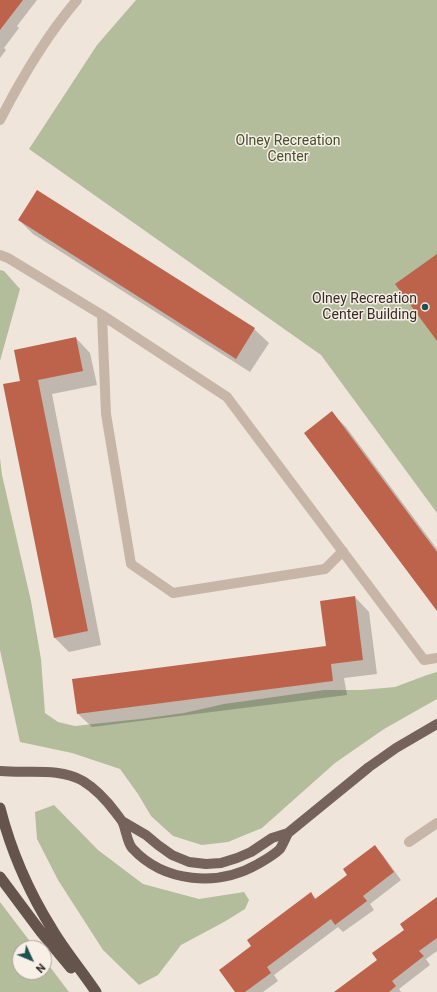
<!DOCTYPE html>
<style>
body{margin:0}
#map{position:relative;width:437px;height:992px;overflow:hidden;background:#f0e5db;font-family:Roboto,sans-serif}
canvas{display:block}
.north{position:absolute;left:12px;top:940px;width:40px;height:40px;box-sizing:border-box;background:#f8efe7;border:1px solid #aaa19a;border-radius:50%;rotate:134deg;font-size:11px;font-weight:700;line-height:16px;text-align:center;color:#342b27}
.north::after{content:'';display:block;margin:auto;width:14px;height:18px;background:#205152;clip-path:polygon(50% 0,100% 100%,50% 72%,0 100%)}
</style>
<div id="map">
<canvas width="437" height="992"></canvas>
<div class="north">N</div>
</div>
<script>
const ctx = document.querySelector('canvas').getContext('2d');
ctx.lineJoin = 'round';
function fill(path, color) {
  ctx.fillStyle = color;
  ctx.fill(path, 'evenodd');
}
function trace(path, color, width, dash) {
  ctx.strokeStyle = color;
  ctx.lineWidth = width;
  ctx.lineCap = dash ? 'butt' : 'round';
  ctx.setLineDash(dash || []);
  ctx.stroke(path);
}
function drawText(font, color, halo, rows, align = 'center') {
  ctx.font = font + ' Roboto,sans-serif';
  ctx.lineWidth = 3;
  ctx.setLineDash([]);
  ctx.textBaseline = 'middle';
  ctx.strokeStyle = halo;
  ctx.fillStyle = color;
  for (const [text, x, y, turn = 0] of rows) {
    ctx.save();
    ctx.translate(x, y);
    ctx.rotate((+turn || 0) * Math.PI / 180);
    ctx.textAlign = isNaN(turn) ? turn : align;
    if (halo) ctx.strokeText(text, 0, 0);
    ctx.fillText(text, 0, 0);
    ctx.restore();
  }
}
const green = new Path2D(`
 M 136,0 L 437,0 L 437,513 L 321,355 L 29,149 L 97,45 Z
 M 0,270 L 4,271 L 20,289 L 0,361 Z
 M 0,458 L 2,475 L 31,601 L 41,659 L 45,713 L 58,722 L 75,726 L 140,719 L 184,713 L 224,704 L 324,690 L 361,690 L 395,687 L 427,675 L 437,672 L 437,699 L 384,729 L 335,763 L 262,828 L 228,842 L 202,845 L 173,836 L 151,816 L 138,794 L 120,769 L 72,753 L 20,742 L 0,650 Z
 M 54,805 L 98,850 L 143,884 L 199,899 L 244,892 L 249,900 L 245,909 L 224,922 L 181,945 L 158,975 L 139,985 L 103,950 L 58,880 L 37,839 L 35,812 Z
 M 0,902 L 35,948 L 20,948 L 20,972 L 44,972 L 44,959 L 69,992 L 0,992 Z`);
const shadow = new Path2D(`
 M 0,0 L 37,0 L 17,26 L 19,28 L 4,48 L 6,50 L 0,58 Z
 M 38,191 L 254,329 L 269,343 L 250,372 L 33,234 L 19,220 Z
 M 76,338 L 90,353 L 97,385 L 52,394 L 101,645 L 69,652 L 55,638 L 21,382 Z
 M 332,413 L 346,427 L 437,549 L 437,610 Z
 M 355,597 L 369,612 L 377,674 L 344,678 L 347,695 L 92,727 L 77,713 L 327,647 Z
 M 375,847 L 382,854 L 401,880 L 370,904 L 374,910 L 343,932 L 338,927 L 274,975 L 278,981 L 263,992 L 237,992 L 253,946 L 311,894 L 316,899 L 349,875 Z
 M 437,898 L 437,951 L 426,959 L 430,965 L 399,989 L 401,992 L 335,992 L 378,960 L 405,930 Z`);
const building = new Path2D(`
 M 0,0 L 23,0 L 0,30 Z
 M 37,190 L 255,328 L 236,359 L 18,220 Z
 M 437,254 L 437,341 L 395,284 Z
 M 76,337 L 83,371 L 38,380 L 88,631 L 54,638 L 3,384 L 20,381 L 14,350 Z
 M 332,411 L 437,552 L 437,611 L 304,433 Z
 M 355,596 L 363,660 L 331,664 L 333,681 L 77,714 L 72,679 L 326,646 L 320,601 Z
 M 375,845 L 394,872 L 363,896 L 367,901 L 335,925 L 331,919 L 267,967 L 271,973 L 245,992 L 235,992 L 219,970 L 251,946 L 247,940 L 311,892 L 315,899 L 347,875 L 343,869 Z
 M 437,897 L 437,938 L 419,951 L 424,956 L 392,981 L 396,986 L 389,992 L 334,992 L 377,960 L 372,953 L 404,930 L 400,924 Z`);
const minor = new Path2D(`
 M 0,255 L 8,258 L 102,315 L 227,397 L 424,660 L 437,658
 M 102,315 L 106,414 L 131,564 L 173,593 L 325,569 L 343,551
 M 409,842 L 437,823`);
const tertiary = new Path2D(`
 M 0,120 C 21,79 47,35 77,0`);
const primary = new Path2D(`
 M 0,771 C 28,774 58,767 83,781 C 96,789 107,801 116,813 C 118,816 121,819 123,823 C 126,830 127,842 132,848 C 164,883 218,887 258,864 C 265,860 274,855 280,849 C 283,844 286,837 288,833
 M 122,821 L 146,835 L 158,845 L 172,855 L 189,862 L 206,864 L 221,863 L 237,858 L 251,852 L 272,838 L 288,833 L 369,767 L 396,748 L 437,724`);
const trunk = new Path2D(`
 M 0,808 C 11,851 29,892 52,929 C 65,951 82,971 96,992
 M 0,877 L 41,932 L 71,968`);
const markers = [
 [425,307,4,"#205152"]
];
const parkNames = [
 ["Olney Recreation",288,141],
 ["Center",288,157]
];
const poiNames = [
 ["Olney Recreation",417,299],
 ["Center Building",417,315]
];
fill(green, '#b3bd9c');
fill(shadow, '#0003');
fill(building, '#bd634b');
trace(minor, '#c7b5a8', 10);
trace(tertiary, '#c7b5a8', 10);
trace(primary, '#75625a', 10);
trace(trunk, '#64544c', 11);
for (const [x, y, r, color] of markers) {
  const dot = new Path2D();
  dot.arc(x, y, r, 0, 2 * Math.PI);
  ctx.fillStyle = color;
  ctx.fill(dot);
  trace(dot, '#f8efe7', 1.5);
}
drawText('14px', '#45502d', '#f8efe7', parkNames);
drawText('14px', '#342b27', '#f8efe7', poiNames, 'right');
</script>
